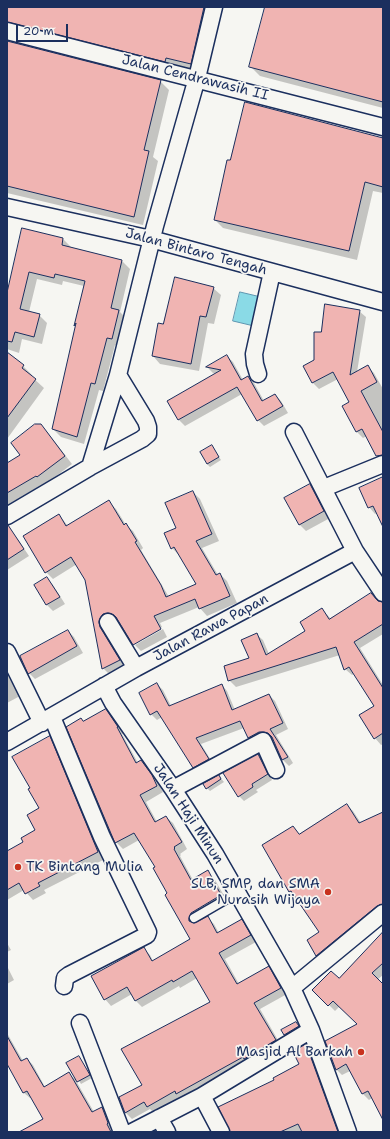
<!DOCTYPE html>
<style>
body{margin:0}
#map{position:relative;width:390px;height:1139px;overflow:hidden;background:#f6f6f2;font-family:"Shantell Sans",sans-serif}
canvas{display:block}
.frame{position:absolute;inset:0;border:8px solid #1b2f5e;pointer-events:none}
.scale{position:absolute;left:16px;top:24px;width:52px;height:18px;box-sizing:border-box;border:2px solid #1b2f5e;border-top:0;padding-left:5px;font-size:12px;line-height:14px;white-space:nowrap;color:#1b2f5e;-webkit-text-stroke:3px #f6f6f2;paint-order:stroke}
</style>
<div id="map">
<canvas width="390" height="1139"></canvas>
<div class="frame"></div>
<div class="scale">20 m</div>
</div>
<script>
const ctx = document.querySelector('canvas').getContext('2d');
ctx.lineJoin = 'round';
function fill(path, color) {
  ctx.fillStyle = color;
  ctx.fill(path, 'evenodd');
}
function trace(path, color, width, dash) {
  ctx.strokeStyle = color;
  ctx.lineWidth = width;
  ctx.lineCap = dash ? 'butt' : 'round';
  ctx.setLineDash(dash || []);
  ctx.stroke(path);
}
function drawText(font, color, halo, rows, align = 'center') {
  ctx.font = font + ' "Shantell Sans",sans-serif';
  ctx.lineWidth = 3.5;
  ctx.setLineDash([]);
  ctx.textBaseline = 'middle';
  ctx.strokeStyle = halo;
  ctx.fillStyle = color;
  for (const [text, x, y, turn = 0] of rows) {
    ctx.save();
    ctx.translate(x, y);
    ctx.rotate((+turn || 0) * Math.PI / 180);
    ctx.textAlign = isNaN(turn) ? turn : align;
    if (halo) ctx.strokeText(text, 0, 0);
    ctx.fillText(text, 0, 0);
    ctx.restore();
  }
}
const water = new Path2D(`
 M 240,292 L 261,297 L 254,326 L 233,321 Z`);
const shadow = new Path2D(`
 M 7,7 L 220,7 L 199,72 L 7,37 Z
 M 267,7 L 383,7 L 383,108 L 260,76 L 251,67 Z
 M 7,42 L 160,81 L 169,90 L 153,157 L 158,161 L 143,225 L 7,193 Z
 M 383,139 L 383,193 L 373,191 L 357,260 L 223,228 L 215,220 Z
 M 23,229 L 63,239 L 71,247 L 70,248 L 122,261 L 130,269 L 120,312 L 127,319 L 120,347 L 115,345 L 103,391 L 99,390 L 84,444 L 61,437 L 53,429 L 76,327 L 75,325 L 84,286 L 63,281 L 62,285 L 37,279 L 29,312 L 39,315 L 47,323 L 42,344 L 22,339 L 19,353 L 7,349 L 7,295 Z
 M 213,288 L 221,295 L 214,324 L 208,323 L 199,371 L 160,364 L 153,356 L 164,326 Z
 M 359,311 L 366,317 L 357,372 L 368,367 L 374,373 L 383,389 L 383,461 L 377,456 L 367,436 L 363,438 L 357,432 L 343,406 L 350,403 L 338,379 L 319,389 L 313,383 L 304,367 L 315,361 L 322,333 Z
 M 7,354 L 23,366 L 32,375 L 31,376 L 44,388 L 7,439 Z
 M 227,356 L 233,362 L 243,380 L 248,377 L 254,383 L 264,401 L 275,395 L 281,401 L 288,413 L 264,426 L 258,420 L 242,394 L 185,426 L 179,420 L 216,374 L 213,373 L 207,367 Z
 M 40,425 L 48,433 L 72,464 L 46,484 L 45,483 L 7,505 L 7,464 L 21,455 Z
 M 212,446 L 221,460 L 210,467 L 207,464 Z
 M 383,479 L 383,525 L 377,513 L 375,514 L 369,507 Z
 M 310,485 L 316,491 L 330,518 L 306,531 L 300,525 L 286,499 Z
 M 193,492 L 200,499 L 219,541 L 202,548 L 218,575 L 220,574 L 227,581 L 237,603 L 207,616 L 199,607 L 160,623 L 162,627 L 134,643 L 134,645 L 119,620 L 111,620 L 126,667 L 110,675 L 103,668 L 86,580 L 77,564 L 53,579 L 46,572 L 59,515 L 68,526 L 109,502 L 116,509 L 126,525 L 133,531 L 143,548 L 141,550 L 169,597 L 197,584 L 179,555 L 172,548 L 177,529 Z
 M 13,534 L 19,541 L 29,556 L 7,570 L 7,538 Z
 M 47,579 L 53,585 L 65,604 L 53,611 L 47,605 L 35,586 Z
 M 371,594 L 379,602 L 383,603 L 383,634 L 360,648 L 383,685 L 383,744 L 381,745 L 375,738 L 374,707 L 370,699 L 371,699 L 355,673 L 352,675 L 345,669 L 340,655 L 236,687 L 229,680 L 250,659 L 256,634 L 263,640 L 269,654 L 306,631 L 322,609 L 331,619 Z
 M 163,629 L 167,637 L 141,651 L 135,645 Z
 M 68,631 L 74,637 L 83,653 L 35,679 L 29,673 Z
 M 7,669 L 20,696 L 7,703 Z
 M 157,684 L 163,690 L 171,706 L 222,685 L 227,691 L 235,710 L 269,695 L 275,701 L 288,729 L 276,735 L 293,763 L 289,766 L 283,760 L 273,738 L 265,738 L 255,744 L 249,738 L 244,728 L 201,744 L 214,765 L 200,773 L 194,767 L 162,717 L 157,720 L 151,714 Z
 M 106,710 L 112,717 L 124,734 L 122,734 L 138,763 L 141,761 L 148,768 L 158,783 L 163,792 L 146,802 L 157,822 L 166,817 L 173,823 L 187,849 L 180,854 L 181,855 L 180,856 L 193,880 L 207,872 L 214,878 L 227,901 L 197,920 L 195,924 L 208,918 L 214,924 L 219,933 L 241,921 L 248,927 L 256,942 L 225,959 L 239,984 L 268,968 L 275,974 L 287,994 L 260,1009 L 282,1047 L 184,1100 L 181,1097 L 154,1113 L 150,1109 L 132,1119 L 126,1113 L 120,1098 L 143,1085 L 211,1002 L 197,978 L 180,988 L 179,986 L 142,1007 L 135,1000 L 132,994 L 111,1006 L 105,999 L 144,949 L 150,955 L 153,961 L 191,940 L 156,868 L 139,840 L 123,849 L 116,842 L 68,727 L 83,722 Z
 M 49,737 L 56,744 L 105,859 L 44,890 L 46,893 L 33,900 L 24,890 L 7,900 L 7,852 L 24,842 L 37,831 Z
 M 258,755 L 263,761 L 272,780 L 256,790 L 258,792 L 244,801 L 239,796 Z
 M 219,776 L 224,782 L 210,791 L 207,788 Z
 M 347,805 L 353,811 L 361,823 L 383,813 L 383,912 L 323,961 L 317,955 L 320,932 L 296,897 L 290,891 L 293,827 L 300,835 Z
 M 383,934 L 383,975 L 377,980 L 383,986 L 383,1118 L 372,1098 L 369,1100 L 363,1094 L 350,1071 L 342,1075 L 336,1069 L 358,1024 L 339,1007 L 335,1011 L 314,990 L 339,980 Z
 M 7,943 L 11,950 L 7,952 Z
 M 7,966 L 14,980 L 7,984 Z
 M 296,1023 L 301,1029 L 288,1038 L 283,1031 Z
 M 7,1033 L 23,1061 L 27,1059 L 33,1065 L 45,1087 L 69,1074 L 75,1079 L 94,1112 L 102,1108 L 108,1114 L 113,1129 L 112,1130 L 113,1132 L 21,1132 L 45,1119 L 32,1097 L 30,1098 L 24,1093 L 9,1065 L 7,1066 Z
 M 306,1045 L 312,1052 L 341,1132 L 233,1132 L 275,1080 L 301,1065 Z
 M 79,1057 L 92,1078 L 81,1084 L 68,1063 Z`);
const building = new Path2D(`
 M 7,7 L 204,7 L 191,64 L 166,58 L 165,62 L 7,22 Z
 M 265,7 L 383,7 L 383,102 L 249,67 Z
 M 7,41 L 161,80 L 144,150 L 149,151 L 134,217 L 7,186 Z
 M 245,102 L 383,138 L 383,187 L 365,182 L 349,251 L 214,220 L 227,160 L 230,160 Z
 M 22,228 L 63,238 L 62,245 L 122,260 L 111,308 L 119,310 L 112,339 L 107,338 L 95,384 L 91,383 L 77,437 L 52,429 L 76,323 L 74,326 L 85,281 L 55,274 L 54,278 L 29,272 L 20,309 L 40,314 L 34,337 L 15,332 L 12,342 L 7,341 L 7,293 Z
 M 175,277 L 214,287 L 206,317 L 200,316 L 191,364 L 152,356 L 158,323 L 163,324 Z
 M 325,304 L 360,310 L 350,375 L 368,365 L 377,382 L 361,391 L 383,432 L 383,455 L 376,456 L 362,429 L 356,432 L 342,406 L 349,402 L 333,372 L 312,383 L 303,366 L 314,360 L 314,332 L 321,332 Z
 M 7,352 L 24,365 L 22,368 L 36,379 L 7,418 Z
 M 227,355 L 241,380 L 248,376 L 262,401 L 275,394 L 283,406 L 257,421 L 237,387 L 178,420 L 167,401 L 221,370 L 206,367 Z
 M 35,424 L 41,424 L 65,456 L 37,477 L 36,476 L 7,493 L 7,463 L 20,455 L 11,443 Z
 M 212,445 L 219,457 L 207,464 L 200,452 Z
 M 383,477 L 383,527 L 373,506 L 368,508 L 359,488 Z
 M 310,484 L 324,511 L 299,525 L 284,498 Z
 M 193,491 L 212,534 L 196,541 L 216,575 L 220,573 L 230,596 L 199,609 L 195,599 L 154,616 L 161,629 L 133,645 L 116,617 L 112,614 L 108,613 L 103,614 L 100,618 L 99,622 L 100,627 L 120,660 L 102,669 L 85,580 L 71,557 L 45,573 L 23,536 L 59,514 L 66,526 L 109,500 L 124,525 L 126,523 L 137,541 L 135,542 L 161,585 L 166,597 L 196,584 L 174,547 L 171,549 L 164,533 L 176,528 L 165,503 Z
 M 7,525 L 8,525 L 24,549 L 7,560 Z
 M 47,577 L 60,597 L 46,605 L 34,585 Z
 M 371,593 L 378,601 L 383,602 L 383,624 L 354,642 L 383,688 L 383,733 L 374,739 L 359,715 L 374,706 L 349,667 L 344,670 L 336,647 L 228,681 L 224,666 L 249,658 L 241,640 L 257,633 L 266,655 L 305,631 L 300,622 L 322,608 L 329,619 Z
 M 68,630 L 77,646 L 28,674 L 20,656 Z
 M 157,683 L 169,706 L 222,684 L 232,710 L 269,694 L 283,723 L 270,729 L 288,757 L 282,760 L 272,737 L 268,733 L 264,732 L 259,732 L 248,738 L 240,721 L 196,738 L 209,759 L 193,768 L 157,711 L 150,715 L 139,693 Z
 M 106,709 L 118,727 L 117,727 L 136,763 L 141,760 L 152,775 L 157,786 L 140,795 L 155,822 L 166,816 L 182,842 L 174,847 L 175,848 L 174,849 L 191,880 L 208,870 L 221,895 L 191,913 L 189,918 L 189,921 L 194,923 L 208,916 L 217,933 L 242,919 L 251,935 L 219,953 L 237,984 L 269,966 L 281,988 L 254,1003 L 276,1040 L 244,1059 L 243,1057 L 176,1094 L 175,1091 L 147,1107 L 144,1102 L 125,1113 L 119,1097 L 142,1085 L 121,1049 L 210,1002 L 192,971 L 173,982 L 172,980 L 135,1001 L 127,987 L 104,1000 L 91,976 L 144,947 L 152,961 L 190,939 L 165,895 L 167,893 L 153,868 L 155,867 L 134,833 L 115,843 L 66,727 L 81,718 L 83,721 Z
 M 50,736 L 98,852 L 38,883 L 40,886 L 25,894 L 19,883 L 7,890 L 7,851 L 23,842 L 21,838 L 35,830 L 27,815 L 39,808 L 28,789 L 30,788 L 12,757 Z
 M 258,754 L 268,774 L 252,784 L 253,787 L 238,797 L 223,773 Z
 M 219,775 L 221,779 L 206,789 L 203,784 Z
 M 347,804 L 359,823 L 383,812 L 383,904 L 377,906 L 316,956 L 307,940 L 319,932 L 291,891 L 289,892 L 262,845 L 293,826 L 299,834 Z
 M 383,932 L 383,963 L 372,973 L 383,984 L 383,1120 L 368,1091 L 362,1094 L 346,1064 L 336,1070 L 325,1041 L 357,1024 L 333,1001 L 328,1006 L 312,990 L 331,971 L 339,978 Z
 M 296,1022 L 299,1026 L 284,1035 L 281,1030 Z
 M 7,1036 L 21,1061 L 27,1058 L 44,1087 L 69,1072 L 92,1112 L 102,1107 L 108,1123 L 107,1124 L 111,1132 L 19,1132 L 43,1119 L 27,1091 L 23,1093 L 7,1064 Z
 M 306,1044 L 338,1132 L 302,1132 L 298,1124 L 280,1132 L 230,1132 L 218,1107 L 274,1080 L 273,1078 L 299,1064 L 293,1052 Z
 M 79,1056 L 90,1075 L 77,1082 L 66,1063 Z`);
const lane = new Path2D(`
 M 194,918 L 237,893`);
const street = new Path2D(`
 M 7,31 L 383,127
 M 7,207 L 151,239 L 383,302
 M 258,374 L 255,364 L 254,354 L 272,272
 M 294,432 L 355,551 L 383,593
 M 90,467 L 118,375 L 155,226 L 197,78 L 214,7
 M 324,488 L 383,464
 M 7,516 L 90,467 L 142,439 L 148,434 L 148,427 L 146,421 L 118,375
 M 108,622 L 136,668
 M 7,652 L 42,723
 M 104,686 L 113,703 L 173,789 L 215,854 L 292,988 L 311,1030 L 348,1132
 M 52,717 L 102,837 L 148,932 L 147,935 L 69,975 L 65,978 L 64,986
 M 7,742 L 136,668 L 355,551
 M 173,789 L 263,741 L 276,770
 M 292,988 L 383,913
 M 80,1023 L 122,1132
 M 202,1096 L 221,1132
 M 159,1118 L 167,1132
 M 132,1132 L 202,1096 L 311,1030`);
const markers = [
 [18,867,4,"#c8321e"],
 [328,892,4,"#c8321e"],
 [361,1052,4,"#c8321e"]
];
const streetNames = [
 ["Jalan Cendrawasih II",195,78,14],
 ["Jalan Bintaro Tengah",196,252,15],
 ["Jalan Rawa Papan",211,628,-28],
 ["Jalan Haji Minun",188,814,57]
];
const poiNames = [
 ["TK Bintang Mulia",26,867,"left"],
 ["SLB, SMP, dan SMA",320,884],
 ["Nurasih Wijaya",320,900],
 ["Masjid Al Barkah",353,1052]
];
fill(water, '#8adae6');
trace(water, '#5e96b0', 1);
fill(shadow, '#0003');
fill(building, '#f0b4b2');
trace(building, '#1b2f5e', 1);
trace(lane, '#1b2f5e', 11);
trace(street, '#1b2f5e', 19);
trace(lane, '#f6f6f2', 8);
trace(street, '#f6f6f2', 16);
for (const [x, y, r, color] of markers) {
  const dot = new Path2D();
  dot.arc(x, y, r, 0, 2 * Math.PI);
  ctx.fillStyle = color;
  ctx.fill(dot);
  trace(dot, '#f6f6f2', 1.5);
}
drawText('14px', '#1b2f5e', '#f6f6f2', streetNames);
drawText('14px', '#1b2f5e', '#f6f6f2', poiNames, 'right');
</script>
